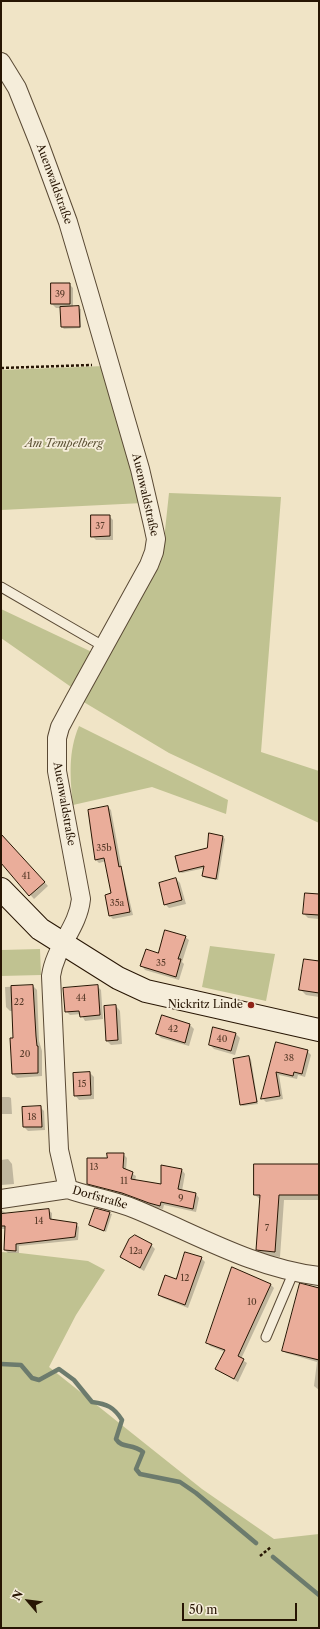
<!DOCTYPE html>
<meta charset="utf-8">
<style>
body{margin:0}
#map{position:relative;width:320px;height:1629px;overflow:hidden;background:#f0e4c6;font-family:"Libre Caslon Text",serif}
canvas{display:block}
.frame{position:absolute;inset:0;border:2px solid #271503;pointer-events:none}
.north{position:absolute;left:8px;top:1581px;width:40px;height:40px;-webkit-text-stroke:3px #f5edda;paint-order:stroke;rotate:298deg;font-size:11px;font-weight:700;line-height:16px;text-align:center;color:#271503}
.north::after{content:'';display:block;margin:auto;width:14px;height:18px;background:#271503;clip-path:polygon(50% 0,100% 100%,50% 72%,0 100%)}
.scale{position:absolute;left:182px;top:1603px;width:115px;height:18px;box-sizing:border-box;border:2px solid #271503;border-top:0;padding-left:5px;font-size:12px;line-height:14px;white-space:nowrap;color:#271503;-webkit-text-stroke:3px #f5edda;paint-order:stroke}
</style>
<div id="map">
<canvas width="320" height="1629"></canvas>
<div class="frame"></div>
<div class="north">N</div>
<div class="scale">50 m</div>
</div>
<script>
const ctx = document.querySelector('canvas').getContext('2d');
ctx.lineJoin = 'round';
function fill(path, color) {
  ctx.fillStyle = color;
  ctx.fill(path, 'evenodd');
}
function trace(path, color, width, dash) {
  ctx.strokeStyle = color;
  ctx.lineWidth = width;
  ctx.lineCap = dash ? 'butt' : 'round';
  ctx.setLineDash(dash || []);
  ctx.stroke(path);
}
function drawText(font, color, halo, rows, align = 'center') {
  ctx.font = font + ' "Libre Caslon Text",serif';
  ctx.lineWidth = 3.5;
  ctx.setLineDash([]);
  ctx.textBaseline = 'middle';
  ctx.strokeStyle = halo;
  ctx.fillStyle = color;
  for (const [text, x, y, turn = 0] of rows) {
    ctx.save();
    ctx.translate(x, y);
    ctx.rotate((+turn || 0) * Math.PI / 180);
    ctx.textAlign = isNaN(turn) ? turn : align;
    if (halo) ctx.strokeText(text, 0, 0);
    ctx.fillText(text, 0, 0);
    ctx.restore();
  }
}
const green = new Path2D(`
 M 105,366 L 143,503 L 1,510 L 1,370 Z
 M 169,493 L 281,497 L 261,752 L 319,771 L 319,823 L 169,753 L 82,701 L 163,549 Z
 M 1,609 L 94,653 L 74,689 L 1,638 Z
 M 79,726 L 228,800 L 226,814 L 152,787 L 73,805 C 70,777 68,752 79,726 Z
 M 210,946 L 275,954 L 266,1001 L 202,987 Z
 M 40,949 L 41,975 L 1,976 L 1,950 Z
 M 1,1252 L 20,1253 L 88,1261 L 105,1270 L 76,1315 L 49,1367 L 202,1489 L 274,1539 L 319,1534 L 319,1628 L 1,1628 Z`);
const shadow = new Path2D(`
 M 69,284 L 73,288 L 73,307 L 81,309 L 81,328 L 64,329 L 62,327 L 61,308 L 56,308 L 52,304 Z
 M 109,516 L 113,520 L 113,540 L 96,540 L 92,536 Z
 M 108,807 L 111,810 L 122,869 L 133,915 L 113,919 L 110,916 L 106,896 L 112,894 L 106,861 L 99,863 L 96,860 Z
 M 1,834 L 48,886 L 34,899 L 1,862 Z
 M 223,837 L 225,839 L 218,880 L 205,878 L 203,876 L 205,868 L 182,873 L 180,872 Z
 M 176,879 L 180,883 L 186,904 L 169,908 L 165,904 Z
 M 319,895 L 319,919 L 308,918 L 304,914 Z
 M 185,937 L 189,940 L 182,962 L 184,964 L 179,980 L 145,970 L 142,966 Z
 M 319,962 L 319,997 L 306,995 L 300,989 Z
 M 33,986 L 37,990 L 39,1041 L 42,1051 L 42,1076 L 17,1078 L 13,1074 L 14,1039 L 13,1011 L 10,1011 L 6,1007 L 5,987 Z
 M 97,986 L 101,990 L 103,1019 L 85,1021 L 81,1014 L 70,1015 L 66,1011 Z
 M 116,1006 L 120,1011 L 122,1044 L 111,1045 L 107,1041 Z
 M 190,1025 L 194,1029 L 189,1046 L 161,1038 L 157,1034 Z
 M 214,1028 L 236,1034 L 240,1038 L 235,1055 L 214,1049 L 210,1045 Z
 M 276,1043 L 307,1051 L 311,1055 L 305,1077 L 298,1075 L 297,1079 L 279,1075 L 283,1099 L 266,1102 L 263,1099 Z
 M 249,1057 L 251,1059 L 258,1104 L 243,1106 L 241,1105 Z
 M 90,1073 L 94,1077 L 94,1099 L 79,1100 L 75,1095 Z
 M 1,1097 L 9,1097 L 11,1098 L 12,1114 L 1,1114 Z
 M 40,1107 L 44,1111 L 45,1130 L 28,1131 L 24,1127 Z
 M 123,1154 L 127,1158 L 126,1170 L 136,1176 L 135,1181 L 162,1185 L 162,1167 L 182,1170 L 185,1174 L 182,1191 L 196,1194 L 199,1198 L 196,1212 L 164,1205 L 163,1209 L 153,1207 L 127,1196 L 92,1187 L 88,1183 L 108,1159 Z
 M 8,1159 L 12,1164 L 14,1184 L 1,1185 L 1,1160 Z
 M 319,1165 L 319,1200 L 284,1200 L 280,1257 L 263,1255 L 257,1249 L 261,1200 L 255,1195 Z
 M 96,1209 L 112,1214 L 106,1232 L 90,1225 Z
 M 1,1210 L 7,1214 L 48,1210 L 52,1213 L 52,1221 L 76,1224 L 79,1227 L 78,1240 L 19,1246 L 19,1253 L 8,1253 L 5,1250 L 6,1229 L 1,1229 Z
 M 151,1245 L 155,1249 L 144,1271 L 121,1257 Z
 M 201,1258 L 205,1262 L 188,1308 L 163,1298 L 159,1295 Z
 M 270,1284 L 274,1288 L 241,1359 L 247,1363 L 238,1382 L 216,1369 L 225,1352 L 210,1346 L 207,1342 Z
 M 319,1292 L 319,1390 L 314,1386 L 317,1362 L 286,1353 L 283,1350 Z`);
const stream = new Path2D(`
 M 1,1364 L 21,1365 L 32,1378 L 39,1380 L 59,1369 L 74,1380 L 92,1402 C 107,1404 114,1407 122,1420 L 116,1439 C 122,1449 132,1443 143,1452 L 136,1469 L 140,1474 L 180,1482 L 196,1493 L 256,1543
 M 273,1557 L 319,1595`);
const building = new Path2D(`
 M 51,283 L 70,283 L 70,304 L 51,304 Z
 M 79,306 L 80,327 L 61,327 L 60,307 Z
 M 91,515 L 110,515 L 110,536 L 91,537 Z
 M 108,806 L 119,867 L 121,866 L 130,912 L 109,916 L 105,895 L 111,893 L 104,858 L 95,860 L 88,810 Z
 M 209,833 L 223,836 L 216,879 L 202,876 L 204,866 L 179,872 L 175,856 L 207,848 Z
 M 1,834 L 45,882 L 29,896 L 1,863 Z
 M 176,878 L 182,900 L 164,905 L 159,883 Z
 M 305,893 L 319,894 L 319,915 L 303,914 Z
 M 165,930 L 186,936 L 178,959 L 181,959 L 176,977 L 140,966 L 146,949 L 158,953 Z
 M 304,959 L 319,961 L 319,993 L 299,990 Z
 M 33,985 L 36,1036 L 37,1046 L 38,1046 L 38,1073 L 12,1074 L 10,1038 L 13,1038 L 11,986 Z
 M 98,985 L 100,1015 L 80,1017 L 79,1011 L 65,1012 L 63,988 Z
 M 116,1005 L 118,1040 L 106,1041 L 104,1006 Z
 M 162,1015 L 190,1024 L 185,1043 L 156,1034 Z
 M 213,1027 L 236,1033 L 231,1051 L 209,1045 Z
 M 276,1042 L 308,1050 L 302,1074 L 294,1072 L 293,1076 L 276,1072 L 280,1096 L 261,1099 Z
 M 249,1056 L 257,1102 L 240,1105 L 233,1059 Z
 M 90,1072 L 91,1095 L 74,1096 L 73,1073 Z
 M 41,1106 L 42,1127 L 23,1127 L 22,1107 Z
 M 107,1153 L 124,1153 L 123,1168 L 133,1172 L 131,1179 L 161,1184 L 161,1165 L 182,1169 L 178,1189 L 196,1193 L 193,1209 L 161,1202 L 160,1206 L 149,1203 L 122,1193 L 87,1184 L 87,1158 L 107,1158 Z
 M 254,1164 L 319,1164 L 319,1195 L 279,1195 L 275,1252 L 256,1250 L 260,1195 L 254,1195 Z
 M 95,1208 L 110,1212 L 104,1231 L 89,1225 Z
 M 49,1209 L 50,1219 L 77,1223 L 75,1237 L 16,1244 L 16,1251 L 4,1250 L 5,1226 L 1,1226 L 1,1214 Z
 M 135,1235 L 152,1244 L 140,1268 L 120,1257 L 129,1239 Z
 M 185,1252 L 202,1257 L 185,1305 L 158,1295 L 165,1275 L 176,1279 Z
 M 232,1267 L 271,1284 L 238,1356 L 244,1359 L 234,1379 L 215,1369 L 225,1350 L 206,1343 Z
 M 300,1283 L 319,1288 L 319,1360 L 282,1351 Z`);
const path = new Path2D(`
 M 1,368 L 92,365
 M 260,1556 L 271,1547`);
const lane = new Path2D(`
 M 1,587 L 103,646
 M 266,1337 L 294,1271`);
const street = new Path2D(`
 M 1,62 L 17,88 L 39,143 L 68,222 L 89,293 L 140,469 L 153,525 L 156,539 L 154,552 L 149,565 L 75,699 L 60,727 L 57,738 L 57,771 L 81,899 C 78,928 55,947 51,976 L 59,1150 L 68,1189
 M 68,1189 C 90,1197 114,1200 135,1209 C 196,1234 253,1268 319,1276
 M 1,1199 L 68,1189`);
const secondary = new Path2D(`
 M 1,889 L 40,929 L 118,978 L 146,991 L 319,1030`);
const markers = [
 [251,1005,4,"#8f2418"]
];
const numberNames = [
 ["39",60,294],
 ["37",100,526],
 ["35b",104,848],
 ["41",26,876],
 ["35a",117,903],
 ["35",161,963],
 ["44",81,998],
 ["22",19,1002],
 ["42",173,1029],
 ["40",222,1039],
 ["20",25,1054],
 ["38",289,1058],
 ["15",82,1084],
 ["18",32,1117],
 ["13",94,1167],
 ["11",124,1181],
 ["9",181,1198],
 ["14",39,1221],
 ["7",267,1228],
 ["12a",136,1251],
 ["12",185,1278],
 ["10",252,1302]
];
const streetNames = [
 ["Auenwaldstraße",54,184,70],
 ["Auenwaldstraße",145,495,77],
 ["Auenwaldstraße",64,804,80],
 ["Dorfstraße",100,1198,16]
];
const parkNames = [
 ["Am Tempelberg",64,444]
];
const poiNames = [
 ["Nickritz Linde",243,1005]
];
fill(green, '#c0c291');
fill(shadow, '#0003');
trace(stream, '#6c7b6d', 4.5);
fill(building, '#eaad9a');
trace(building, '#271503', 1);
trace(lane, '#594934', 11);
trace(street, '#594934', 20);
trace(secondary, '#271503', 24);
trace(path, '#271503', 2.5, [3, 2]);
trace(lane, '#f5edda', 9);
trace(street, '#f5edda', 18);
trace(secondary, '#f5edda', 22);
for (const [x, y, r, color] of markers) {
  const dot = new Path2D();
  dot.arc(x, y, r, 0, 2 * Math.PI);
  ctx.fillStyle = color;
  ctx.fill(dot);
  trace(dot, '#f5edda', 1.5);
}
drawText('9px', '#583b29', null, numberNames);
drawText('11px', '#271503', '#f5edda', streetNames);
drawText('italic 11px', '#5d5235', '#f5edda', parkNames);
drawText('11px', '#271503', '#f5edda', poiNames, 'right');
</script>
